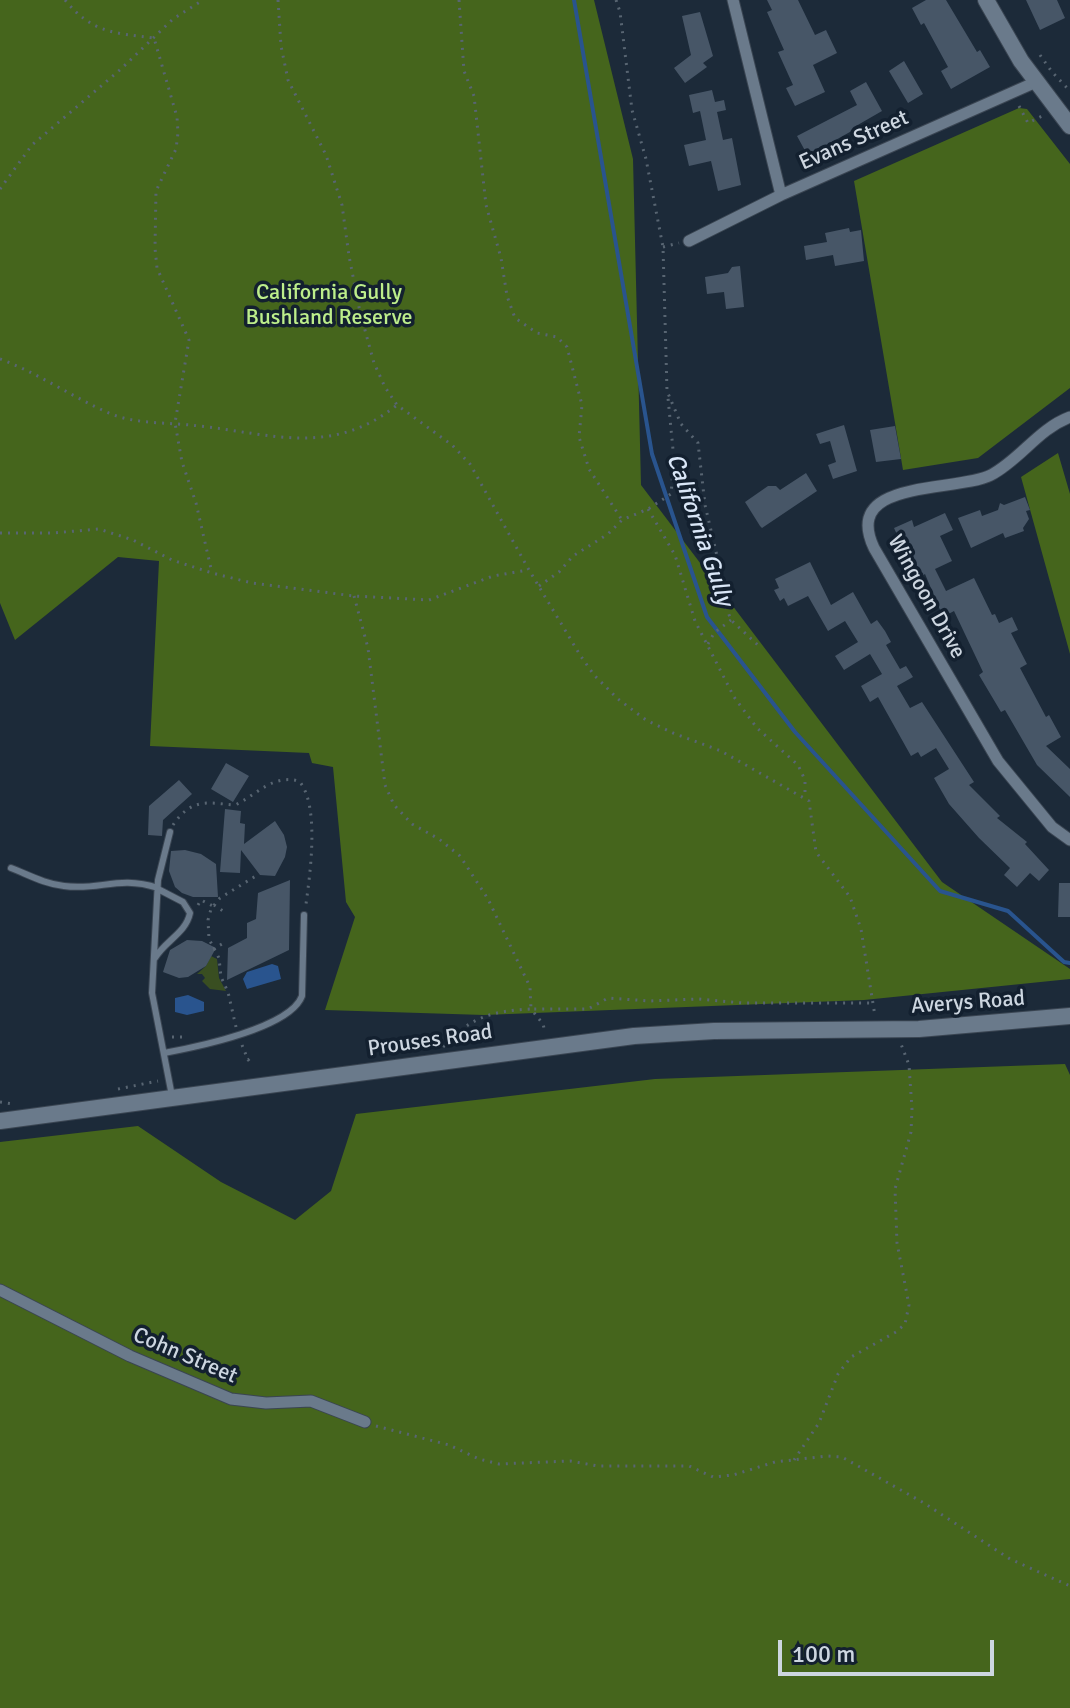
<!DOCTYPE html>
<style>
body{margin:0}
#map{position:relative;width:1070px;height:1708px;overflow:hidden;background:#1c2a39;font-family:Signika,sans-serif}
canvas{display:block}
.scale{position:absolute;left:778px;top:1640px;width:216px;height:36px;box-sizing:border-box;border:4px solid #cdd6e0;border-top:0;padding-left:10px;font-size:24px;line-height:28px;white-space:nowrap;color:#cdd6e0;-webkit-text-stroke:6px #13202f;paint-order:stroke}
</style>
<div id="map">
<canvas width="1070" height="1708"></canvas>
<div class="scale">100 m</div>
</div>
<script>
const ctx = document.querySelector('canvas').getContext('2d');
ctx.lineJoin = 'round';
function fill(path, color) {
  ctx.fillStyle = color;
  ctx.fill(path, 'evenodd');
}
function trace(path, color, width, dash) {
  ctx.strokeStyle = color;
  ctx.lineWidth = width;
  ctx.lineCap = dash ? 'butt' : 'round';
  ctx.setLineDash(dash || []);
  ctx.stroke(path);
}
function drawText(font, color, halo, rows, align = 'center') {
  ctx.font = font + ' Signika,sans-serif';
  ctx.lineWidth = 7;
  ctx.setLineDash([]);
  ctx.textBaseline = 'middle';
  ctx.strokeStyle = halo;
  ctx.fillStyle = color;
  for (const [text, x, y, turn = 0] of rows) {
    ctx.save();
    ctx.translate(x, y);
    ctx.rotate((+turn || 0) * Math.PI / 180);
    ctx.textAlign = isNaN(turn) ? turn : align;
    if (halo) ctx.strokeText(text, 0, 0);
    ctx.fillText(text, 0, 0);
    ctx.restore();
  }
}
const green = new Path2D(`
 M 211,956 L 217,959 L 219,978 L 226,991 L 210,989 L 202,981 L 205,978 L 202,974 L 197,974 L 206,966 Z`);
const forest = new Path2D(`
 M 0,0 L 594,0 L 633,159 L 641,485 L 942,882 L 1070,969 L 1070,979 L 864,1000 L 484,1015 L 325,1010 L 355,917 L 346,902 L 333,767 L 312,763 L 309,753 L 150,746 L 159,561 L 118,557 L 15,640 L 0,603 Z
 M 1019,108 L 1027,109 L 1070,164 L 1070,388 L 978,458 L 903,470 L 854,181 Z
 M 1058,453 L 1070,494 L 1070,654 L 1021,477 Z
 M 1065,1064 L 1070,1075 L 1070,1708 L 0,1708 L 0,1142 L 138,1126 L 221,1182 L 295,1220 L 331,1191 L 356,1114 L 655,1079 Z`);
const water = new Path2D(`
 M 272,964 L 278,966 L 281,979 L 247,989 L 243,979 L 247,972 Z
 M 188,995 L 204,1002 L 204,1011 L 187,1015 L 175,1012 L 175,998 Z`);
const stream = new Path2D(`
 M 574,0 L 652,454 L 707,617 L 795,732 L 940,891 L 1008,911 L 1064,962 L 1070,963`);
const building = new Path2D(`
 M 767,0 L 798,0 L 815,35 L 826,30 L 837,53 L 813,65 L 825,92 L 795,106 L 786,88 L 793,85 L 778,52 L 784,50 L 767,12 L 772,10 Z
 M 926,0 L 946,0 L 977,52 L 980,50 L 990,67 L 951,89 L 941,71 L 948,67 L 924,23 L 921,25 L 912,8 Z
 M 1026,0 L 1057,0 L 1065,18 L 1040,30 Z
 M 700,12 L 713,56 L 703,63 L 707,67 L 685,83 L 674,68 L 691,55 L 682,16 Z
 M 904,61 L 923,94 L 908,103 L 889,71 Z
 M 866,82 L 882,111 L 856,126 L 857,128 L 825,146 L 827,149 L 809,158 L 797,136 L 857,105 L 850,91 Z
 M 712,90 L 715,102 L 724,100 L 726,110 L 717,112 L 723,140 L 732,138 L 741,185 L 718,191 L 711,161 L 689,166 L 684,145 L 706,140 L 700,111 L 693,113 L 689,95 Z
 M 849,228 L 850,232 L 861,230 L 864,261 L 835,266 L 833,255 L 806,260 L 804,246 L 827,242 L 825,233 Z
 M 740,266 L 744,307 L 726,309 L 724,292 L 707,294 L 705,277 L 728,273 L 732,267 Z
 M 844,425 L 857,471 L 833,479 L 828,465 L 836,462 L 830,441 L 820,444 L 816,434 Z
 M 895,426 L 901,459 L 876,462 L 870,430 Z
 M 806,473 L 817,491 L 762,528 L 760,526 L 745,502 L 768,486 L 776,486 L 780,490 Z
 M 1025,497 L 1030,510 L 1026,511 L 1029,519 L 1023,528 L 1024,531 L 1005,538 L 1003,533 L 971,548 L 958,518 L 980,510 L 982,516 L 998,510 L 1000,503 L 1004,505 Z
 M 945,513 L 953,530 L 940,536 L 952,561 L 935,569 L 946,591 L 974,578 L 992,615 L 995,614 L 999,623 L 1012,617 L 1018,630 L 1011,633 L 1027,664 L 1020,668 L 1046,717 L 1049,715 L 1061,737 L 1046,746 L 1070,769 L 1070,797 L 1037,765 L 1005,710 L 1001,712 L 979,675 L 983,672 L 954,611 L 943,617 L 925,574 L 922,576 L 909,550 L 905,552 L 894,528 L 912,520 L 914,527 Z
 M 810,562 L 831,605 L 853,592 L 871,624 L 877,620 L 885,631 L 891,642 L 886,645 L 900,669 L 906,666 L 913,677 L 897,686 L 910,708 L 922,702 L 974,782 L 969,785 L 1000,816 L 997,818 L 1027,842 L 1025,844 L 1049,870 L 1039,881 L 1030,873 L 1017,887 L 1004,875 L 1010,868 L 979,838 L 949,804 L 934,778 L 949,769 L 936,748 L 921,757 L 918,752 L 911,756 L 878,697 L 870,702 L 861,686 L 882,674 L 870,654 L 844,670 L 835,656 L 858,642 L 845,621 L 828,631 L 808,596 L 788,606 L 784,598 L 780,601 L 774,590 L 779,588 L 775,579 Z
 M 226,763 L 249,776 L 233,802 L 211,789 Z
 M 179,780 L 192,794 L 163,820 L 162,836 L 148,835 L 149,806 Z
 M 225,809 L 241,811 L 240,823 L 245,824 L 244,844 L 275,821 L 284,835 L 287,847 L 285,857 L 275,876 L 260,875 L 241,850 L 240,873 L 220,872 Z
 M 185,850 L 201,854 L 216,864 L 218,897 L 193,897 L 182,893 L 175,887 L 169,871 L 171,851 Z
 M 290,880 L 289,950 L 227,980 L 228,948 L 247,938 L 247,923 L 256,919 L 258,893 Z
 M 1059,883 L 1070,883 L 1070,917 L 1058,917 Z
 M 187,940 L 202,941 L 216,948 L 206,966 L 188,977 L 179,978 L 163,972 L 170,950 Z`);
const path = new Path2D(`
 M 65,0 C 92,33 114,33 154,38 L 177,117 L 178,133 L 176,149 L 156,191 L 155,248 L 157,268 L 189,340 L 175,423 L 182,462 L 196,503 L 212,573
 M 278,0 L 281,46 L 288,80 L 326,155 L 342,205 L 349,256 L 360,312 L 374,363 L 385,387 L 397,405 L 452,445 L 470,464 L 529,570 L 580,655 L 594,675 L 618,699 L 646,720 L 673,733 L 721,751 L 809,801 L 816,852 L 850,897 L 861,929 L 875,1016
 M 459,0 L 464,71 L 474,96 L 486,205 L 501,258 L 507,296 L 515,318 L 537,333 L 557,337 L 567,347 L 582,405 L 579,437 L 589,469 L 622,520
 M 616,0 L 620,12 L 632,110 L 646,159 L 663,247 L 667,391 L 681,424 L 698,443 L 705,505 L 717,556 L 722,596 L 731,620 L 761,648
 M 1040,55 L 1052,72 L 1070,91
 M 1019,106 L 1028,123 L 1042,116
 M 0,189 L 32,145 L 121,69 L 173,19 L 203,0
 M 663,247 L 679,243
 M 0,359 C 38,373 72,397 109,413 C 136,425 170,422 199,426 C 273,434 332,457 397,405
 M 648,509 L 675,555 L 695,621 L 734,697 L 757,728 L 798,765 L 805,780 L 805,796
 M 0,533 L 53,533 L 99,529 L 133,540 L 172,560 L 212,573 L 252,583 L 354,596 L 429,600 L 493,576 L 528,570
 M 539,586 L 559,572 L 573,556 L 608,534 L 622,520 L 648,509 L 671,494 L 674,460 L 668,398
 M 354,596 L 368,648 L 385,785 L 394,805 L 412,824 L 439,839 L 460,856 L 488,899 L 530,987 L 531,1009 L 588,1009 L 608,998 L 650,1001 L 698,999 L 743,1003 L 874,1003
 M 708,644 L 714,633 L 731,620
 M 173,825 C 192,797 208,803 235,805 C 257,795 272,774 299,781 C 320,805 310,874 306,904
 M 198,905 L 201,900 L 213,906
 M 214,905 L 223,911
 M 213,949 L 222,944
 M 236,1027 L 228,992 L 221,977 L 219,958 L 209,939 L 208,920 L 211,909 L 220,898 L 259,874
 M 172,1037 L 186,1037 L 186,1039
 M 242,1045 L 248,1060 L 253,1056
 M 443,1047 C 470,1017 492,1011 531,1009 L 543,1024 L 545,1032
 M 118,1089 L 158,1081
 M 0,1102 L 13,1104
 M 376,1426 L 449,1445 L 479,1459 L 499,1464 L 570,1461 L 598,1466 L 689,1466 L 713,1477 L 733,1475 L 775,1462 L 827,1456 L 842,1457 L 924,1503 L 1010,1559 L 1070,1586
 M 794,1460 L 819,1423 L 838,1374 L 851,1357 L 896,1332 L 905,1324 L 909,1305 L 897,1243 L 895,1189 L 911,1132 L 912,1109 L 909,1065 L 901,1044`);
const lane = new Path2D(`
 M 170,832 L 158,880 L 152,993 L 172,1096
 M 11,868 C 29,875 45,884 64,886 C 100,891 118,875 158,888
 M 155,958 C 165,941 186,933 190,913 L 183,902 L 158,889
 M 164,1053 C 196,1047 290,1028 302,996 L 304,915`);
const street = new Path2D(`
 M 733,0 L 781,195
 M 689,241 L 781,195 L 1036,82
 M 1070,417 C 1038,429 1021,459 991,475 C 955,493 841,478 874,548 L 998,761 L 1052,827 L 1070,840
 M 0,1290 L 130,1356 L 231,1399 L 266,1403 L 311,1401 L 365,1422`);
const secondary = new Path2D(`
 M 986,0 L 1021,61 L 1070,126
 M 0,1121 L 634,1036 L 714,1031 L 919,1029 L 1070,1016`);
const streetNames = [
 ["Evans Street",854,141,-24],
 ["Wingoon Drive",926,597,61],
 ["Averys Road",968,1003,-4],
 ["Prouses Road",430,1041,-8],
 ["Cohn Street",185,1356,23]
];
const parkNames = [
 ["California Gully",329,293],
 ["Bushland Reserve",329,318]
];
const waterNames = [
 ["California Gully",699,530,71]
];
fill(green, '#394e21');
fill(forest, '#45651c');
fill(water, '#29548e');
trace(stream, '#29548e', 4);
fill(building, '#475667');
trace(lane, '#3a4552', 8);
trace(street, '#3a4552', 13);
trace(secondary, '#3a4552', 18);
trace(path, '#586572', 3, [2, 6]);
trace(lane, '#6a7a8b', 6);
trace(street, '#6a7a8b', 11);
trace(secondary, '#6a7a8b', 16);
drawText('22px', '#cdd6e0', '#13202f', streetNames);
drawText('22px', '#bdee8b', '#13202f', parkNames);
drawText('italic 24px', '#d9e6f7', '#13202f', waterNames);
</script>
